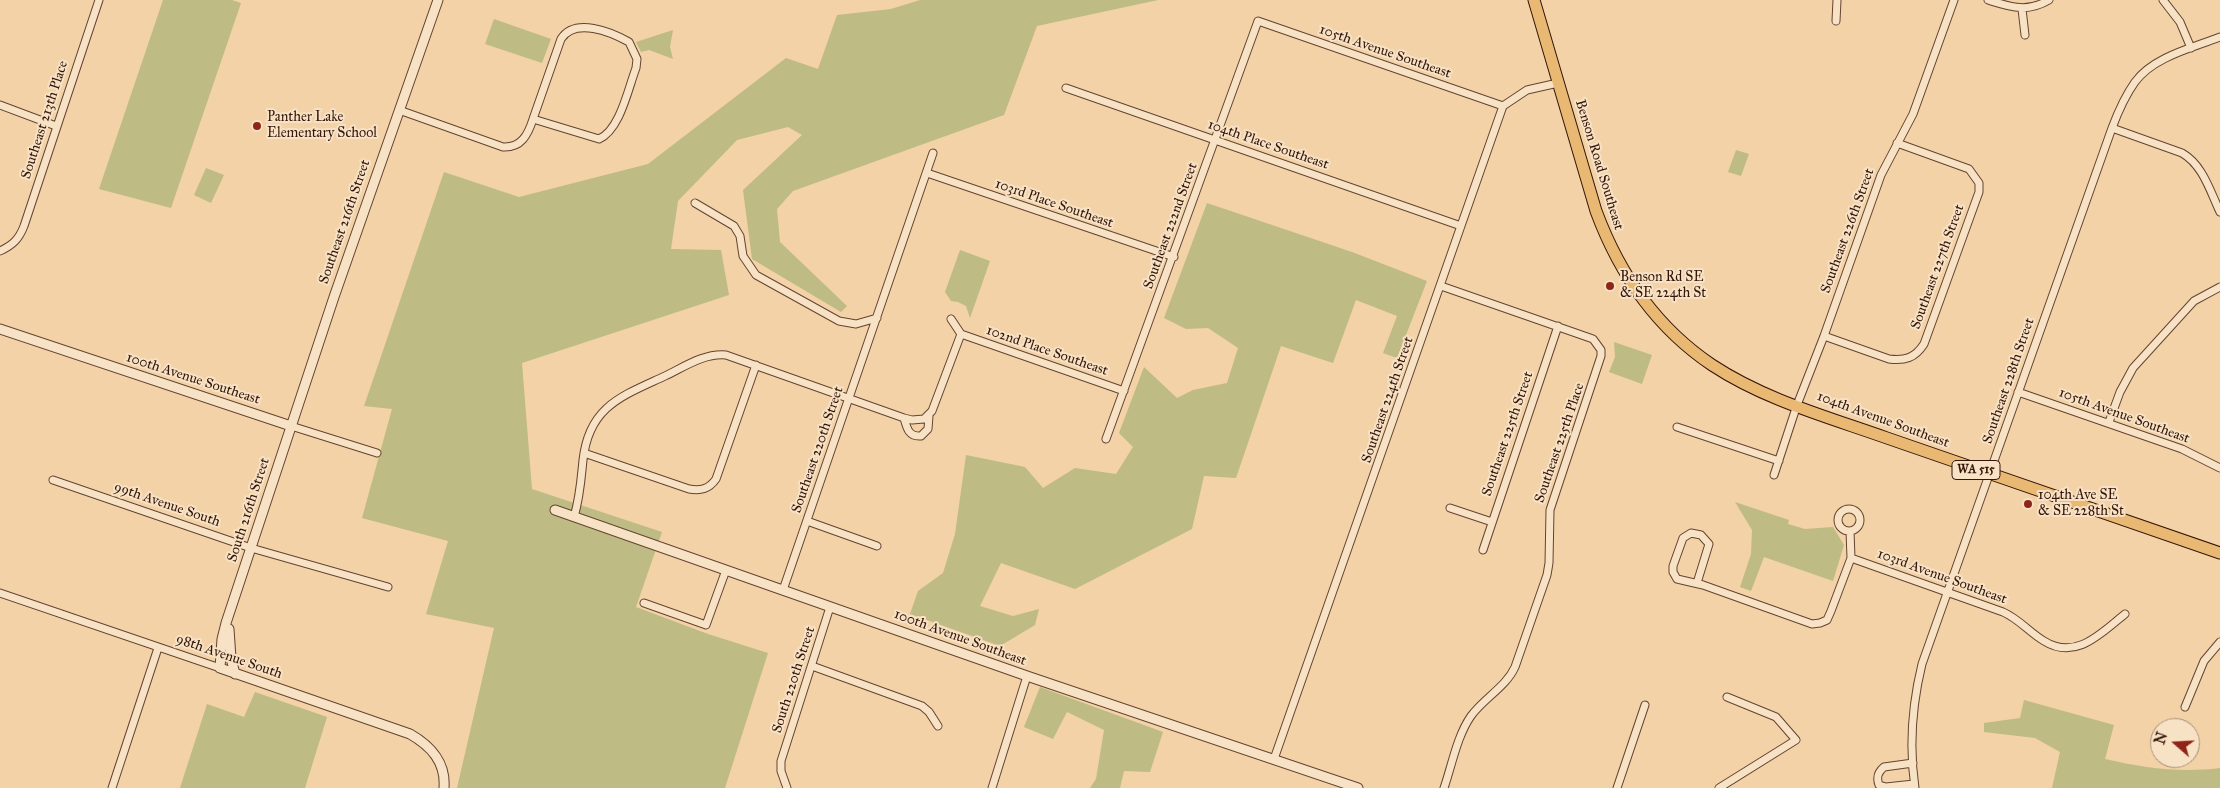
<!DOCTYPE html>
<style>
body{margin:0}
#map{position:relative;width:2220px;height:788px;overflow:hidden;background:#f2d2a6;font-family:"IM FELL Great Primer",serif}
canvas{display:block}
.north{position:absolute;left:2150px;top:718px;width:50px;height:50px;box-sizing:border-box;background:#f7e2c5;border:1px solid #a99079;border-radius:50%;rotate:289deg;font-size:14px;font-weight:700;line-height:20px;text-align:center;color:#341508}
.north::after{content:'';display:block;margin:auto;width:18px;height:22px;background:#8f2418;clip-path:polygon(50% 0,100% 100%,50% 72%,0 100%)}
</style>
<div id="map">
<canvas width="2220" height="788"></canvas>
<div class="north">N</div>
</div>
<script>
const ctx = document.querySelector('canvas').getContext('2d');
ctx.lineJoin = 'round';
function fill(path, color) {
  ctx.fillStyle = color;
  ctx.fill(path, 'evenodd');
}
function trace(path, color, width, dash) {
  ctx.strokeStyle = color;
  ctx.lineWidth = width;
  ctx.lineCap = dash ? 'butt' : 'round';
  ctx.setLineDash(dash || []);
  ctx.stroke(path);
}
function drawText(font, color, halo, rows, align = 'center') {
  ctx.font = font + ' "IM FELL Great Primer",serif';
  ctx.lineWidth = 4;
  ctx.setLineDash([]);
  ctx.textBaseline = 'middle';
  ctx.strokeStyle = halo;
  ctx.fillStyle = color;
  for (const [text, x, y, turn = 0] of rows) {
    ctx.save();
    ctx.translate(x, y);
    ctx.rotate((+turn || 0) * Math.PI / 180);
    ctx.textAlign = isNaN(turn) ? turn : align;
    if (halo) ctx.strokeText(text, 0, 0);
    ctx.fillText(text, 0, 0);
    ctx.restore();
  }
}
const green = new Path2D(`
 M 163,0 L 232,0 L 241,3 L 171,208 L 99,189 Z
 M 920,0 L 1158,0 L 1037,26 L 1004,115 L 793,191 L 777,209 L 780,242 L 847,306 L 841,312 L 752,259 L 743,190 L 802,135 L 788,127 L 737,140 L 678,201 L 671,249 L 721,250 L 729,295 L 522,363 L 532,489 L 662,532 L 636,607 L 708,634 L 768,653 L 725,788 L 457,788 L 494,628 L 426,614 L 448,541 L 362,518 L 392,409 L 364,406 L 444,172 L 519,197 L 648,164 L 786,58 L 818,69 L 837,15 L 891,9 Z
 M 494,19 L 551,39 L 542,63 L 485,44 Z
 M 673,30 L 670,47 L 673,59 L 649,50 L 641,52 L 636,42 Z
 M 1736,150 L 1749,154 L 1741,176 L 1728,172 Z
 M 206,168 L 224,175 L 211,203 L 194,195 Z
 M 1207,203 L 1352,252 L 1427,281 L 1397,358 L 1383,353 L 1397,316 L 1356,300 L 1333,363 L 1281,346 L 1236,478 L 1204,476 L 1192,529 L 1075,589 L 1001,563 L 980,606 L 1013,616 L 1039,609 L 1035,625 L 1000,646 L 910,614 L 918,591 L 943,573 L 955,534 L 966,455 L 1025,467 L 1043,488 L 1075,468 L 1116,474 L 1133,447 L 1119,433 L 1144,367 L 1177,398 L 1193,390 L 1227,383 L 1238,348 L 1208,328 L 1186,329 L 1164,318 Z
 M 960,250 L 990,261 L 970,318 L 966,306 L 958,302 L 951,301 L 945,292 Z
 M 1614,342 L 1652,355 L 1642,384 L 1609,372 L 1615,357 Z
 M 1735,502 L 1789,520 L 1788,524 L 1805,529 L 1833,527 L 1844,545 L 1833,581 L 1764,557 L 1751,591 L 1740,587 L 1751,554 L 1752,530 Z
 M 1040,687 L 1163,732 L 1150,772 L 1124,771 L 1120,788 L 1090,788 L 1096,779 L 1104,730 L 1067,712 L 1053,739 L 1024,727 Z
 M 255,692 L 327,717 L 305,788 L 180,788 L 207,704 L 244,717 Z
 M 2024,700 L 2114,725 L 2105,759 C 2144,768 2180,773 2220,768 L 2220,788 L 2052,788 L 2060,752 L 2035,738 L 1984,732 L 1984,723 L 2020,718 Z`);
const minor = new Path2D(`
 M 1988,0 C 2011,7 2027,13 2049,0
 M 2163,0 L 2180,22 L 2191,48
 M 2022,9 L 2025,35
 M 1836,21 L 1837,0
 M 1066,88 L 1461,226
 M 0,105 L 56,126
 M 399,110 L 503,147 C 521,148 528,135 533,119 L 599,139 C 620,130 628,89 636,68 L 637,59 L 629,42 C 611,32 575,17 561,39 L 533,119
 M 2112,128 L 2182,153 C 2203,165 2210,191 2220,212
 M 927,173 L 1174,257
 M 695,203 L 734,226 L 740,236 L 743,256 L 756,275 L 839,321 L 856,324 L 877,318
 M 0,251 C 13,245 19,239 24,226 L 99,0
 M 1441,286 L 1593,339 L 1601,350 L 1601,356 L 1550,510 L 1549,563 L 1547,575 L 1515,667 C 1506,687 1484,698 1471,716 C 1457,736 1452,765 1444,788
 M 961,334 L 1124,391
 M 1824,336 L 1889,359 C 1905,361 1915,358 1924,344 L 1979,192 L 1979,183 L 1969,169 L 1897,143
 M 2018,392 L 2182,449 L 2220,468
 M 904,418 C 907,429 909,437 921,436 L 928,429 L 929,416
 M 2109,422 L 2120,392 L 2133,368 L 2194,301 L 2220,287
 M 291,426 L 377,453
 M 1677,427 L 1779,461
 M 1106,439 L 1258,21 L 1503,106
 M 584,453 L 689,489 C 701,491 709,489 716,479 L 756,365
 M 1774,475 L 1797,405 L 1824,336 L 1881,175 L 1913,114 L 1954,0
 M 53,480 L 251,548 L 388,587
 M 1450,508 L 1492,522
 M1838 520a11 11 0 1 1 22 0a11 11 0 1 1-22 0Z
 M 574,517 C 580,497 581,480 583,460 C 589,406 622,396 665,376 C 684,367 704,353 726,355 L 904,418 L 912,420 L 924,419 L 932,411 L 961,334 L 951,319
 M 807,521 L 877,546
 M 1483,550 L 1558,326
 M 1851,558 L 2003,612 C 2019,619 2029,632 2044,641 C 2076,661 2101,633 2125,614
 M 1697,583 L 1709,544 L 1701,535 L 1691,533 L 1683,538 L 1673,566 L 1673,572 L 1677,579 L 1703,585 L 1812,624 L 1820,623 L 1827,620 L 1831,611 L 1851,558 L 1850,531
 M 783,590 L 933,153
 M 0,593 L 220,668
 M 644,603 L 706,625 L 726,570
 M 812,666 L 922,706 L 929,712 L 938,726
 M 2185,707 L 2204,661 L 2220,642
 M 1274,759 L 1503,106 L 1527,90 L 1558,83
 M 1913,763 L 1884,767 C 1878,772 1876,777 1879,785 L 1886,787 L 1914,784
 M 112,788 L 158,648
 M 787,788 L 781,771 L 781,761 L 830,607
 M 992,788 L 1027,676
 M 1617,788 L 1645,705
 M 1719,788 L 1796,740 L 1776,717 L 1727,697
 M 1915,788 C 1909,747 1912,705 1922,664 L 2112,128 C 2118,112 2125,96 2135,82 C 2153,57 2192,48 2220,37`);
const tertiary = new Path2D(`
 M 438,0 L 334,297 L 226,623 L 222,639 L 220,668 L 410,734 C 431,746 446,762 444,788
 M 0,329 L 291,426
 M 555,510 L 1027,676 L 1358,788
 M 229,629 L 231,658 L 235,674`);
const primary = new Path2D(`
 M 1534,0 L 1596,211 C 1619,273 1657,328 1712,365 C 1765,400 1828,417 1887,438 C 1998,477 2109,515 2220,553`);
const markers = [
 [257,126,5,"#8f2418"],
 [1610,286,5,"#8f2418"],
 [2028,504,5,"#8f2418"]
];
const shields = [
 [1976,470,48]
];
const shieldNames = [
 ["WA 515",1976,470]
];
const streetNames = [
 ["105th Avenue Southeast",1385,52,19],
 ["Southeast 213th Place",45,120,-72],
 ["104th Place Southeast",1268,145,19],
 ["Benson Road Southeast",1599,165,73],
 ["103rd Place Southeast",1054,204,19],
 ["Southeast 216th Street",345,222,-71],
 ["Southeast 222nd Street",1171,226,-70],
 ["Southeast 226th Street",1848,231,-70],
 ["Southeast 227th Street",1938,267,-70],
 ["102nd Place Southeast",1047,351,19],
 ["100th Avenue Southeast",193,379,18],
 ["Southeast 228th Street",2009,381,-71],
 ["Southeast 224th Street",1388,400,-71],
 ["105th Avenue Southeast",2124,416,20],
 ["104th Avenue Southeast",1883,420,20],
 ["Southeast 225th Street",1508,434,-71],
 ["Southeast 225th Place",1560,443,-71],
 ["Southeast 220th Street",818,450,-71],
 ["99th Avenue South",167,505,19],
 ["South 216th Street",249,510,-72],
 ["103rd Avenue Southeast",1942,577,20],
 ["100th Avenue Southeast",960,638,20],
 ["98th Avenue South",229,657,19],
 ["South 220th Street",794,680,-72]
];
const poiNames = [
 ["Panther Lake",267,118],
 ["Elementary School",267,134],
 ["Benson Rd SE",1620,278],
 ["& SE 224th St",1620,294],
 ["104th Ave SE",2038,496],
 ["& SE 228th St",2038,512]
];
fill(green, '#bebb84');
trace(minor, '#644430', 9);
trace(tertiary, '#644430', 11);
trace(primary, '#341508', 13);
trace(minor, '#f7e2c5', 7);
trace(tertiary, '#f7e2c5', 9);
trace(primary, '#e9b973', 11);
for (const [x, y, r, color] of markers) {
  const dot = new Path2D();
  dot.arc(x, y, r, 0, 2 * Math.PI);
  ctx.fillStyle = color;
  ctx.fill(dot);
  trace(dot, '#f7e2c5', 2);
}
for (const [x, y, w] of shields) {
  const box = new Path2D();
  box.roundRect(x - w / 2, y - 9.5, w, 19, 4);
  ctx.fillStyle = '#f7e2c5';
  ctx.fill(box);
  trace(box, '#341508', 1);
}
drawText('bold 12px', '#341508', null, shieldNames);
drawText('14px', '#341508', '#f7e2c5', streetNames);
drawText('14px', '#341508', '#f7e2c5', poiNames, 'left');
</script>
